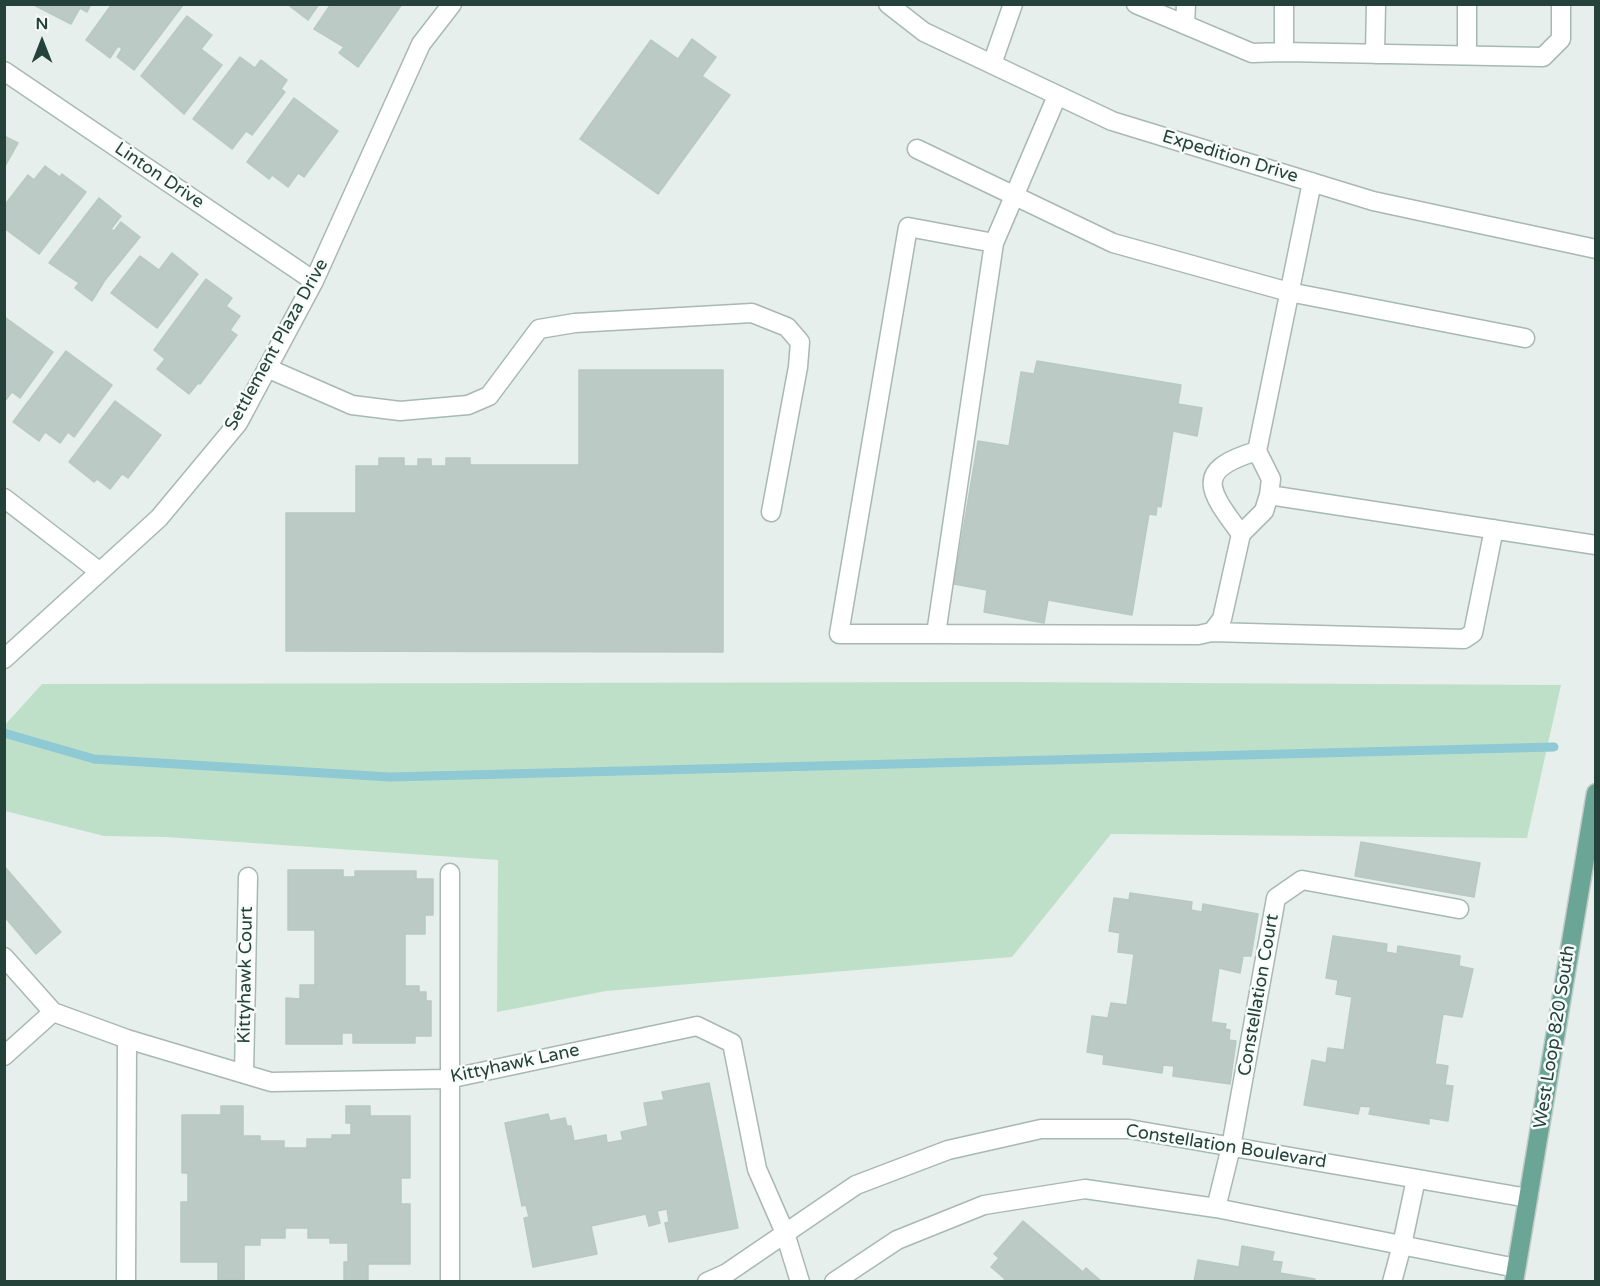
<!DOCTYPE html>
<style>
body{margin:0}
#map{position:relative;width:1600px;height:1286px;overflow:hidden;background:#e6efeb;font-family:"Varela Round",sans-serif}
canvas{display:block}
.frame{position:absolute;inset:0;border:6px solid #24423a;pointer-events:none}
.north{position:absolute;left:12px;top:12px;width:60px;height:60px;-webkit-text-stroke:4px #f7fbf9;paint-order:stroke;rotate:0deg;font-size:16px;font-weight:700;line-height:24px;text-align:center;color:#24423a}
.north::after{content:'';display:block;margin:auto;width:21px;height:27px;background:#24423a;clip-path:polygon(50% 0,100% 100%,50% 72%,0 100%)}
</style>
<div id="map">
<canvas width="1600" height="1286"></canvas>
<div class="frame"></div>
<div class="north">N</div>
</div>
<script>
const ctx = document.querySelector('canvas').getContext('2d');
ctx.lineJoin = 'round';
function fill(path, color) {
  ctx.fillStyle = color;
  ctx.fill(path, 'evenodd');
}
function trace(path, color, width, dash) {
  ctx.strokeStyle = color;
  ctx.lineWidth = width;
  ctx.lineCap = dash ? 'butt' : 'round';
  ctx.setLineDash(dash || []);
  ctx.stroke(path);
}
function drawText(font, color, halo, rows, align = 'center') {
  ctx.font = font + ' "Varela Round",sans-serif';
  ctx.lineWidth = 5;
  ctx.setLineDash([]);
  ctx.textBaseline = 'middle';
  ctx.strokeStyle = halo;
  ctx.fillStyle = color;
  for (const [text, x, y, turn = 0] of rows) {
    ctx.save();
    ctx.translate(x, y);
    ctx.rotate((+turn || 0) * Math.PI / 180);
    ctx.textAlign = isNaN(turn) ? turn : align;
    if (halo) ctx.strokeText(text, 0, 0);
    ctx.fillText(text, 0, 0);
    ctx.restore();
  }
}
const green = new Path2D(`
 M 1004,682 L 1561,685 L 1527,838 L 1111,834 L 1012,957 L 606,991 L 497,1012 L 498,860 L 166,837 L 104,836 L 5,811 L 5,725 L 42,684 Z`);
const stream = new Path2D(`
 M 4,733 L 94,759 L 390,777 L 1554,747`);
const building = new Path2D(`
 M 32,4 L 91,4 L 87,12 L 80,8 L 71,24 Z
 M 112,4 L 183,4 L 183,5 L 134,70 L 117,57 L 122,49 L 118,46 L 110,58 L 86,40 Z
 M 287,4 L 319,4 L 308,20 Z
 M 331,4 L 402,4 L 358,67 L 339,53 L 344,47 L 314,29 Z
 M 187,16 L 212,35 L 201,49 L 222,65 L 184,114 L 141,76 Z
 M 692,39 L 716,57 L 702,76 L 730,95 L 658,194 L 580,139 L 651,40 L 678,59 Z
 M 240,57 L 255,68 L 261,60 L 287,80 L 281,89 L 285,92 L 252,135 L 246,131 L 232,149 L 193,119 Z
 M 294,98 L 338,131 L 304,177 L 298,173 L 288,187 L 272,175 L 269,179 L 247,162 Z
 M 4,136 L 18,143 L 4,168 Z
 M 45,166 L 60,177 L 62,174 L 86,192 L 39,254 L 4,228 L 4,206 L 28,175 L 34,180 Z
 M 99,198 L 121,216 L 111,229 L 114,231 L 121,222 L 140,237 L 105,280 L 92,301 L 75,288 L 79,283 L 49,263 Z
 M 172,253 L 198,274 L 157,328 L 111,293 L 140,256 L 159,270 Z
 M 206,279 L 232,298 L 226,306 L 240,316 L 230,330 L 237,335 L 200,384 L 198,383 L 189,394 L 157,369 L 165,359 L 154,350 Z
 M 6,318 L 53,352 L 20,398 L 12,392 L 4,402 Z
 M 66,351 L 112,385 L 74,437 L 68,432 L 60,443 L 45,432 L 39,441 L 13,422 Z
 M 1037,361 L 1181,385 L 1178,404 L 1202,408 L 1197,436 L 1173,431 L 1161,507 L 1157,506 L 1156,515 L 1149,514 L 1132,615 L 1048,600 L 1044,623 L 984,612 L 987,590 L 954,584 L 978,441 L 1009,446 L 1021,372 L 1034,374 Z
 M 579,370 L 723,370 L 723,652 L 286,651 L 286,513 L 356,513 L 356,466 L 379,466 L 379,458 L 404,458 L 404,466 L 418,466 L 418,459 L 431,459 L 431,466 L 446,466 L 446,458 L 470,458 L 470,465 L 579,465 Z
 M 115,401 L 161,435 L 128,478 L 122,474 L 110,489 L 97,479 L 94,482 L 69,462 Z
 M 1361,842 L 1480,863 L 1474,897 L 1355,876 Z
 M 4,866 L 61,932 L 36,954 L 4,916 Z
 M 288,870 L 343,870 L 343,877 L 355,877 L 355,871 L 416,871 L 416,879 L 433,879 L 433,915 L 425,915 L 425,934 L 405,934 L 405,986 L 419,986 L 419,992 L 426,992 L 426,1001 L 431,1001 L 431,1036 L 415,1036 L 415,1043 L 353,1043 L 353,1033 L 342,1033 L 342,1044 L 286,1044 L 286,998 L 300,999 L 300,985 L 315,985 L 315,930 L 288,930 Z
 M 1130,893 L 1192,902 L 1191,910 L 1202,912 L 1203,904 L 1258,914 L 1251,956 L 1243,956 L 1240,973 L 1219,968 L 1211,1022 L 1226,1024 L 1225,1029 L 1230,1030 L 1229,1040 L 1236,1041 L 1230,1084 L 1173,1076 L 1174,1066 L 1163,1065 L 1162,1073 L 1103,1064 L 1104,1055 L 1087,1052 L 1092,1016 L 1108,1018 L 1111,1003 L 1127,1005 L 1134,954 L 1118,952 L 1120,933 L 1109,931 L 1114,898 L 1129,900 Z
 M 1333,936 L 1387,944 L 1386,952 L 1397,954 L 1398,946 L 1460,956 L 1459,966 L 1473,969 L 1462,1017 L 1443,1014 L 1435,1064 L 1448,1066 L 1445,1085 L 1453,1086 L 1448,1121 L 1429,1118 L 1429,1124 L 1369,1114 L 1371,1107 L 1360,1106 L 1358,1114 L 1304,1105 L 1312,1060 L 1326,1063 L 1328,1048 L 1344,1050 L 1352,997 L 1336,994 L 1338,980 L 1326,978 Z
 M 709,1083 L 738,1228 L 669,1242 L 665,1223 L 669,1222 L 667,1209 L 657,1211 L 660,1223 L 649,1226 L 646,1214 L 591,1226 L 597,1254 L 533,1267 L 524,1218 L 529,1217 L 526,1205 L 522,1206 L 505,1123 L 548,1114 L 550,1121 L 565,1118 L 567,1126 L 571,1126 L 574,1141 L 606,1135 L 607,1143 L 623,1140 L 621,1132 L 648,1126 L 644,1103 L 664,1100 L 662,1092 Z
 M 221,1106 L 243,1106 L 243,1136 L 260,1136 L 260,1141 L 284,1141 L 284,1148 L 307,1148 L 307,1139 L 332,1139 L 332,1135 L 351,1135 L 351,1123 L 346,1123 L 346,1106 L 370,1106 L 370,1116 L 410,1116 L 410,1178 L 401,1178 L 401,1204 L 410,1204 L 410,1264 L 368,1264 L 368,1282 L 344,1282 L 344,1262 L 348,1262 L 348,1243 L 330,1243 L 330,1238 L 308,1238 L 308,1228 L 285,1228 L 285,1238 L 260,1238 L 260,1245 L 244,1245 L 244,1280 L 218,1280 L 218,1262 L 181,1262 L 181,1202 L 188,1202 L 188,1173 L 182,1173 L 182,1115 L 221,1115 Z
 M 1023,1221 L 1083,1272 L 1086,1268 L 1101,1281 L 1003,1282 L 1005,1279 L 991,1267 L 999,1258 L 994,1254 Z
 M 1242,1246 L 1274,1252 L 1272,1261 L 1282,1262 L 1280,1273 L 1315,1279 L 1315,1282 L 1194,1282 L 1198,1260 L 1239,1267 Z`);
const minor = new Path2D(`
 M 888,4 L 924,32 L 1112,121 L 1373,201 L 1596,249
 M 1136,4 L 1252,53 L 1284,52 L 1284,4
 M 1185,25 L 1186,4
 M 1284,52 L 1543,57 L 1561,39 L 1561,4
 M 1375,54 L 1376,4
 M 1467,55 L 1467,4
 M 992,64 L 1013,4
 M 4,71 L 314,281
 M 1057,96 L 994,243 L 936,634 L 1198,635 L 1212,632 L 1222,619 L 1241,534 L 1264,511 L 1269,495
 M 917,149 L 1113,243 L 1289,292 L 1525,338
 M 1312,182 L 1257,451 L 1271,479 L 1269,495 L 1596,545
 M 267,368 L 352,405 L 400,411 L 468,405 L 489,396 L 539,329 L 575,323 L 752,313 L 787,327 L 800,342 L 798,367 L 771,512
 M 4,498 L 100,572
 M 1241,534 C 1208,490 1193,470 1257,451
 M 1212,632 L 1464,639 L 1473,633 L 1494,529
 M 936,634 L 839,634 L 908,227 L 994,243
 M 4,659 L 159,518 L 238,423 L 314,281 L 421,44 L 452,4
 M 4,957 L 53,1012 L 127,1039 L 271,1082 L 448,1079 L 697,1026 L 732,1043 L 757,1169 L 785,1233 L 800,1282
 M 4,1056 L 53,1012
 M 244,1074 L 248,877
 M 1216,1208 L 1231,1147 L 1276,898 L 1302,880 L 1459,909
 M 126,1282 L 127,1039
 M 450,1282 L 450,873
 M 707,1282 L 727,1273 L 856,1185 L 948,1150 L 1041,1129 L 1129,1129 L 1528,1198
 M 834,1282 L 897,1240 L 984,1205 L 1085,1189 L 1216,1208 L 1516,1268
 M 1392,1282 L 1402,1245 L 1416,1179`);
const major = new Path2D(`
 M 1514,1282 L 1596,793`);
const streetNames = [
 ["Expedition Drive",1230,157,17],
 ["Linton Drive",159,176,34],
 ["Settlement Plaza Drive",277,345,-61],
 ["Kittyhawk Court",246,975,-89],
 ["Constellation Court",1259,995,-80],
 ["West Loop 820 South",1555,1037,-81],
 ["Kittyhawk Lane",515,1064,-12],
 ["Constellation Boulevard",1226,1147,9]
];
fill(green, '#bfe0c8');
trace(stream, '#8ec9d4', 9);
fill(building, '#bbcac4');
trace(building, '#b8c9c2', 1.5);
trace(minor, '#a8b8b2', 21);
trace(major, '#c2cac8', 21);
trace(minor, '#fff', 18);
trace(major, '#6aa596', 18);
drawText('18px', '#24423a', '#f7fbf9', streetNames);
</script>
